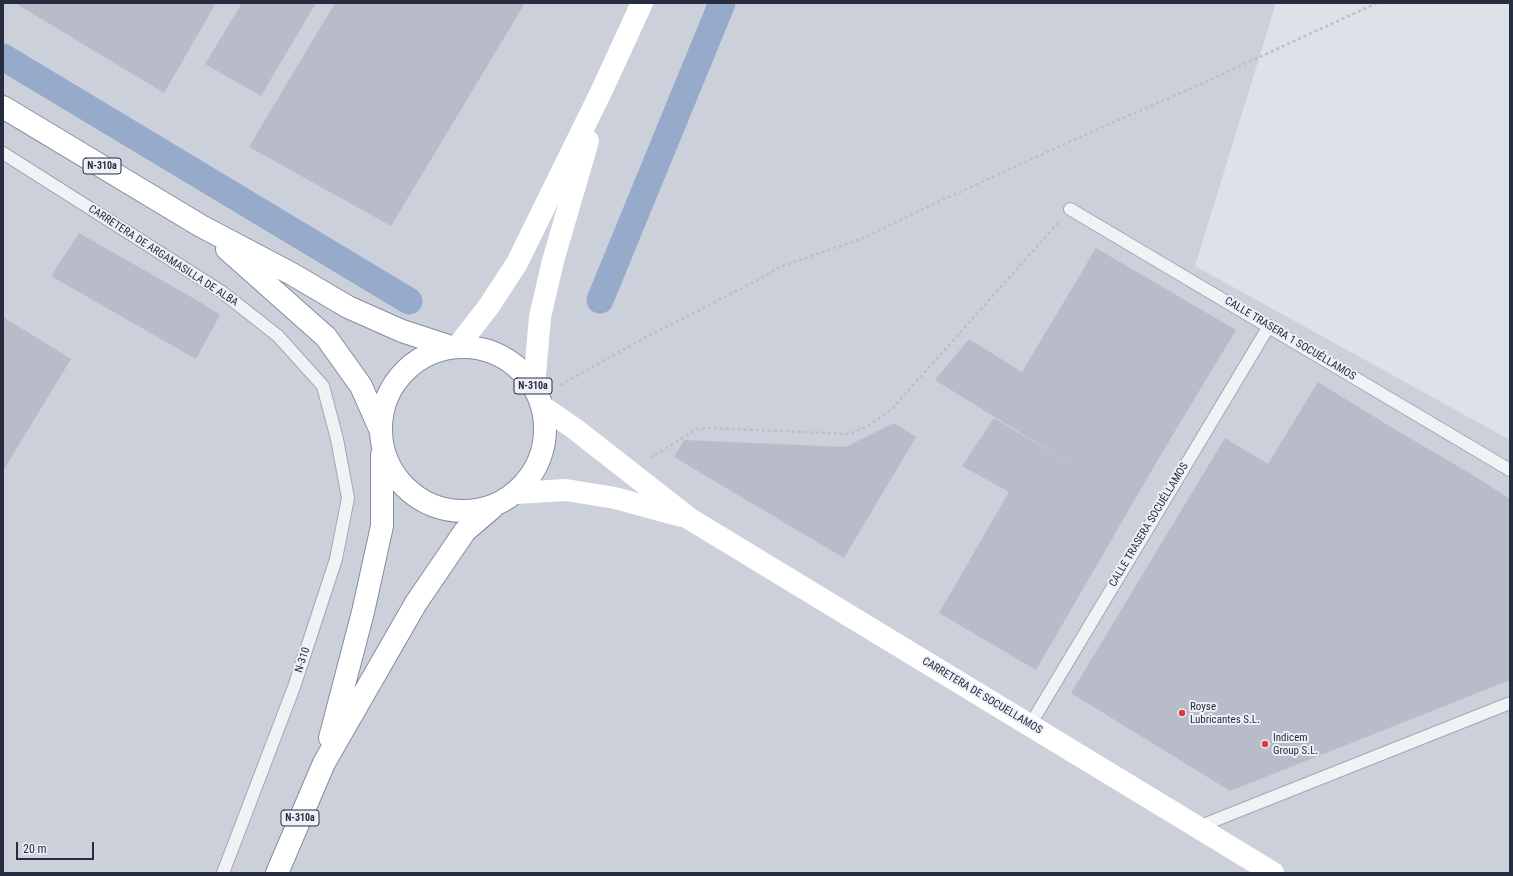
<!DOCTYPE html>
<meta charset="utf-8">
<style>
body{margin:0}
#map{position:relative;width:1513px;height:876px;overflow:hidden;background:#dee1e8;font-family:"Roboto Condensed",sans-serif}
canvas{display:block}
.frame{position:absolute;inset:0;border:4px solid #262d40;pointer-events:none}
.scale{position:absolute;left:16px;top:842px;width:78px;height:18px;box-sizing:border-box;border:2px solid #262d40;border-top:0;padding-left:5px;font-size:12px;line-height:14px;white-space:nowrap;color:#262d40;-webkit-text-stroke:3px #edf0f6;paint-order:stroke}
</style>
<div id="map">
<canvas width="1513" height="876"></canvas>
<div class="frame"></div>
<div class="scale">20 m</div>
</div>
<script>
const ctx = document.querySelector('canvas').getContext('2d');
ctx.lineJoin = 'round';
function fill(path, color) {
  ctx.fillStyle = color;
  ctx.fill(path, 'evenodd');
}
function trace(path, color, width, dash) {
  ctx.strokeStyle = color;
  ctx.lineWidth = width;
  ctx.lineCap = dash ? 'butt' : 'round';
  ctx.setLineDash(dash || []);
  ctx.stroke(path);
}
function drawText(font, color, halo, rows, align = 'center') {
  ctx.font = font + ' "Roboto Condensed",sans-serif';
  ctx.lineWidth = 4;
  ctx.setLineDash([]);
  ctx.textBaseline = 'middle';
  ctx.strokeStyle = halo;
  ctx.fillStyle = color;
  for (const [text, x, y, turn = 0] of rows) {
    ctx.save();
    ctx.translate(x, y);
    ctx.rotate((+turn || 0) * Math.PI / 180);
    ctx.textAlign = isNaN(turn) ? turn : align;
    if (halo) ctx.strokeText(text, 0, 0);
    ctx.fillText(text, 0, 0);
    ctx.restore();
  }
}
const built = new Path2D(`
 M 3,3 L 1276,3 L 1195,266 L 1510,440 L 1510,873 L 3,873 Z`);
const canal = new Path2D(`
 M 3,57 L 409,301
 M 600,300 L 722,3`);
const building = new Path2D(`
 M 15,3 L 216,3 L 164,93 Z
 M 242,3 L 316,3 L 261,96 L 205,64 Z
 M 335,3 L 525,3 L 391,226 L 249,147 Z
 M 79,233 L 200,302 L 220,315 L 196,359 L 51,276 Z
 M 1096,248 L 1236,330 L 1160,456 L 1036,670 L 939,613 L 1009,492 L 962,466 L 994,418 L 1082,471 L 935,380 L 969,339 L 1022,372 Z
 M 3,317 L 71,359 L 3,471 Z
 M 1318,382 L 1394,429 L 1471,474 L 1510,499 L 1510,680 L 1230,791 L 1071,693 L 1225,438 L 1268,464 Z
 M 894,423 L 916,437 L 844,558 L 674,457 L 684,440 L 845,447 Z`);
const path = new Path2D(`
 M 560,385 L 648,336 L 752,283 L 780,267 L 863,238 L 938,202 L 1080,137 L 1205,82 L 1377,3
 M 650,458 L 697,429 L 710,428 L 849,434 L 868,426 L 891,410 L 1058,223`);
const lane = new Path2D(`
 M 3,153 L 222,292 L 278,336 L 323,386 L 337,439 L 348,498 L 336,559 L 294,687 L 223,873
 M 1070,209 L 1510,470
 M 1030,725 L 1269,326
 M 1198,827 L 1510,703`);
const secondary = new Path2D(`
 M 458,346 L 489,306 L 517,263 L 602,90 L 642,3
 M 534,386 L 540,317 L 553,261 L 588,141
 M 543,407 L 575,429 L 690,519 L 1273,873
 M 516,493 L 566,490 L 615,498 L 681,516`);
const highway = new Path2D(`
 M 3,107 L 201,226 L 292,274 L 348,307 L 402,331 L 451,347
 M 227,249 L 326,337 L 361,386 L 380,429
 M381 429a82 82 0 1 1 164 0a82 82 0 1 1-164 0Z
 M 330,738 L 363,612 L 382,526 L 382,455
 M 277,873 L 324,763 L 416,603 L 465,531 L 492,508`);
const markers = [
 [1182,713,4,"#d43b46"],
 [1265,744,4,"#d43b46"]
];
const shields = [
 [102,166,38],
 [533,386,38],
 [300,818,38]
];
const shieldNames = [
 ["N-310a",102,166],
 ["N-310a",533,386],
 ["N-310a",300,818]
];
const streetNames = [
 ["CARRETERA DE ARGAMASILLA DE ALBA",163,256,33],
 ["CALLE TRASERA 1 SOCUÉLLAMOS",1290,339,31],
 ["CALLE TRASERA SOCUÉLLAMOS",1149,525,-59],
 ["N-310",303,660,-72],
 ["CARRETERA DE SOCUELLAMOS",982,696,31]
];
const poiNames = [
 ["Royse",1190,707],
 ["Lubricantes S.L.",1190,720],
 ["Indicem",1273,738],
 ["Group S.L.",1273,751]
];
fill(built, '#ccd0da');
trace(canal, '#96abca', 27);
fill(building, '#b8bcc8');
trace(lane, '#a3a7b2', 14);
trace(highway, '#848d9f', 24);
trace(path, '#bcbfc7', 2.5, [3, 3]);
trace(lane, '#f1f2f6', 12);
trace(secondary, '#fff', 22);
trace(highway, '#fff', 22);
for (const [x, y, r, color] of markers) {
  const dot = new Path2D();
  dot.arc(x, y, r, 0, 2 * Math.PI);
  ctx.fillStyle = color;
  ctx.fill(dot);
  trace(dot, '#edf0f6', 1.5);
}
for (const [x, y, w] of shields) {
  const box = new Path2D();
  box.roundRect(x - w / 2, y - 8, w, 16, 3);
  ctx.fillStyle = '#edf0f6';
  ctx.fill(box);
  trace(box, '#262d40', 1);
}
drawText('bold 10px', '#262d40', null, shieldNames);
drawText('11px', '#262d40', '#edf0f6', streetNames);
drawText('11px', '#262d40', '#edf0f6', poiNames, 'left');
</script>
